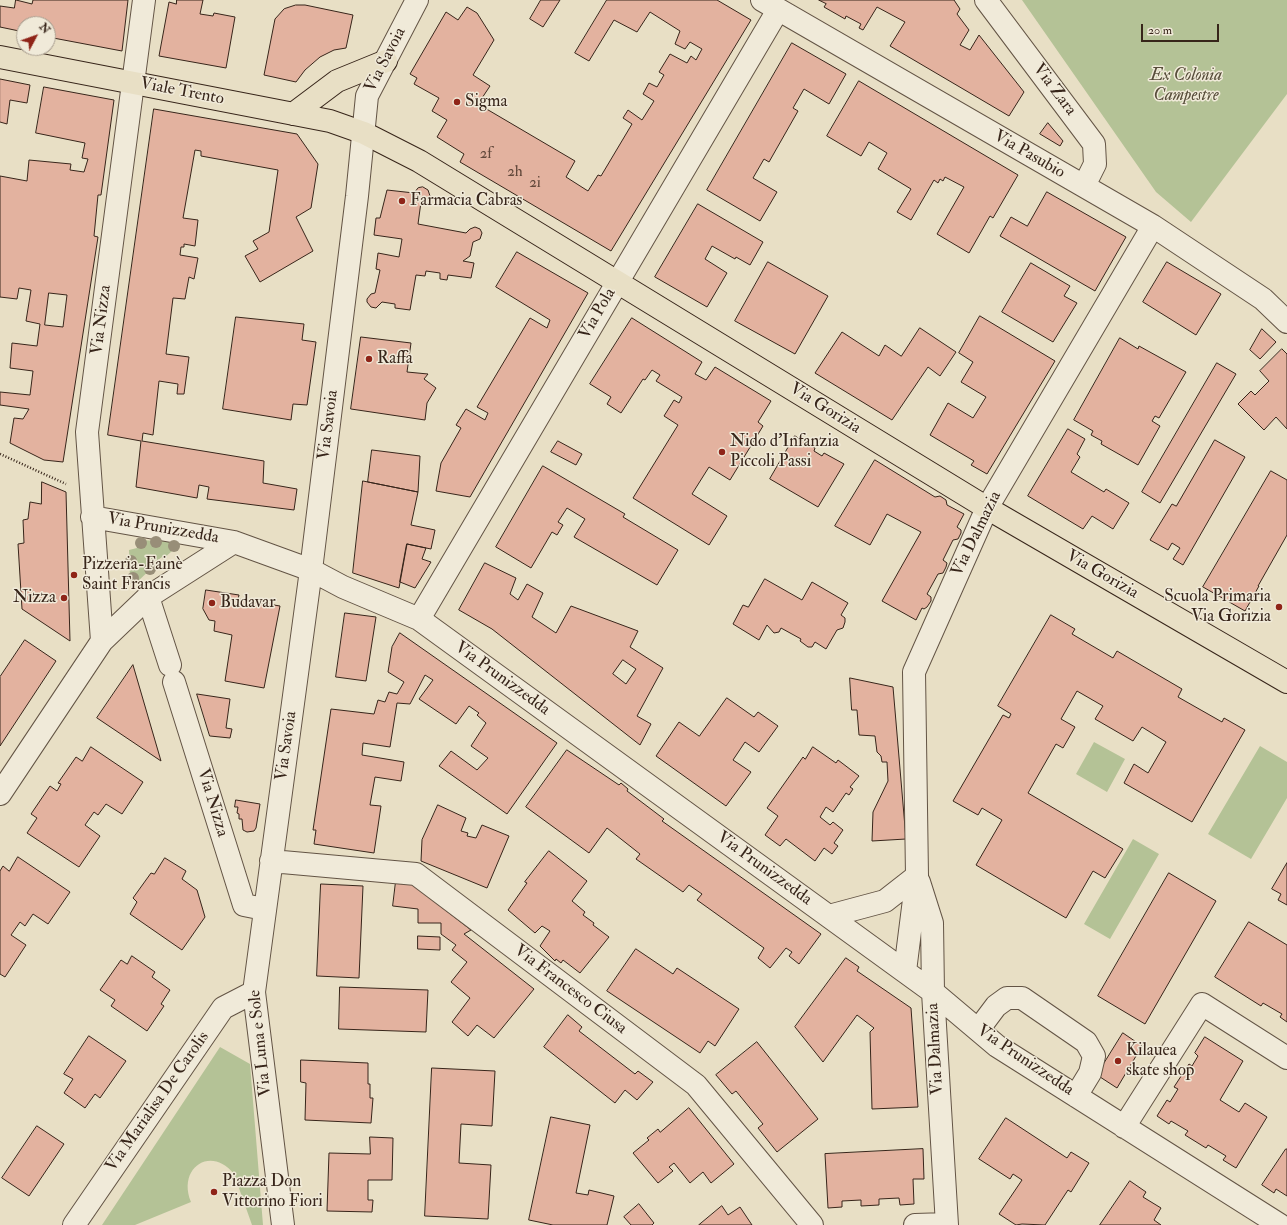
<!DOCTYPE html>
<meta charset="utf-8">
<style>
body{margin:0}
#map{position:relative;width:1287px;height:1225px;overflow:hidden;background:#e8dfc5;font-family:"IM FELL Double Pica",serif}
canvas{display:block}
.north{position:absolute;left:16px;top:16px;width:40px;height:40px;box-sizing:border-box;background:#f0ead9;border:1px solid #a69b8d;border-radius:50%;rotate:49deg;font-size:11px;font-weight:700;line-height:16px;text-align:center;color:#37251a}
.north::after{content:'';display:block;margin:auto;width:14px;height:18px;background:#8f2418;clip-path:polygon(50% 0,100% 100%,50% 72%,0 100%)}
.scale{position:absolute;left:1141px;top:24px;width:78px;height:18px;box-sizing:border-box;border:2px solid #37251a;border-top:0;padding-left:5px;font-size:12px;line-height:14px;white-space:nowrap;color:#37251a;-webkit-text-stroke:3px #f0ead9;paint-order:stroke}
</style>
<div id="map">
<canvas width="1287" height="1225"></canvas>
<div class="north">N</div>
<div class="scale">20 m</div>
</div>
<script>
const ctx = document.querySelector('canvas').getContext('2d');
ctx.lineJoin = 'round';
function fill(path, color) {
  ctx.fillStyle = color;
  ctx.fill(path, 'evenodd');
}
function trace(path, color, width, dash) {
  ctx.strokeStyle = color;
  ctx.lineWidth = width;
  ctx.lineCap = dash ? 'butt' : 'round';
  ctx.setLineDash(dash || []);
  ctx.stroke(path);
}
function drawText(font, color, halo, rows, align = 'center') {
  ctx.font = font + ' "IM FELL Double Pica",serif';
  ctx.lineWidth = 3;
  ctx.setLineDash([]);
  ctx.textBaseline = 'middle';
  ctx.strokeStyle = halo;
  ctx.fillStyle = color;
  for (const [text, x, y, turn = 0] of rows) {
    ctx.save();
    ctx.translate(x, y);
    ctx.rotate((+turn || 0) * Math.PI / 180);
    ctx.textAlign = isNaN(turn) ? turn : align;
    if (halo) ctx.strokeText(text, 0, 0);
    ctx.fillText(text, 0, 0);
    ctx.restore();
  }
}
const green = new Path2D(`
 M 1022,0 L 1287,0 L 1287,94 L 1191,222 L 1156,192 Z
 M 140,540 L 180,542 L 180,544 L 163,559 L 162,557 L 155,562 L 156,564 L 135,584 L 131,584 L 130,580 L 129,550 L 137,548 Z
 M 1094,742 L 1125,759 L 1107,792 L 1076,774 Z
 M 1260,746 L 1287,762 L 1287,798 L 1251,859 L 1208,834 Z
 M 1133,839 L 1159,854 L 1110,939 L 1084,924 Z
 M 220,1047 L 250,1064 L 263,1225 L 252,1225 L 234,1174 C 211,1145 177,1168 191,1202 L 135,1225 L 102,1225 Z`);
const building = new Path2D(`
 M 16,0 L 32,4 L 33,0 L 128,0 L 122,51 L 48,37 L 48,24 L 24,24 L 24,32 L 0,27 L 0,6 L 14,8 Z
 M 177,0 L 203,0 L 200,14 L 213,16 L 214,13 L 235,17 L 226,68 L 159,56 L 169,2 L 176,4 Z
 M 541,0 L 560,0 L 543,27 L 530,19 Z
 M 607,0 L 717,0 L 751,20 L 611,251 L 460,162 L 464,154 L 437,137 L 447,120 L 432,111 L 439,98 L 414,84 L 417,78 L 410,74 L 446,12 L 458,20 L 467,7 L 477,13 L 494,40 L 473,75 L 490,86 L 478,104 L 575,161 L 566,177 L 588,191 L 598,175 L 601,176 L 632,124 L 623,118 L 628,110 L 642,120 L 654,101 L 643,94 L 649,83 L 657,87 L 664,75 L 659,72 L 670,54 L 687,63 L 691,56 L 696,60 L 702,49 L 690,42 L 685,49 L 675,44 L 680,31 L 650,12 L 637,32 L 614,20 L 589,61 L 575,53 Z
 M 819,0 L 954,0 L 960,9 L 957,14 L 969,30 L 960,45 L 970,50 L 979,35 L 1024,92 L 1009,116 L 890,46 L 905,22 L 877,7 L 863,30 L 859,28 L 861,24 L 846,16 L 845,19 L 824,7 L 826,4 Z
 M 296,5 L 305,5 L 353,15 L 346,48 L 334,50 L 320,57 L 305,70 L 296,82 L 264,75 L 275,19 L 284,9 Z
 M 792,43 L 846,74 L 829,104 L 804,89 L 793,108 L 798,111 L 769,162 L 764,159 L 753,178 L 777,192 L 760,221 L 707,190 Z
 M 0,79 L 30,85 L 27,103 L 10,100 L 7,124 L 0,122 Z
 M 859,81 L 1018,175 L 993,218 L 990,216 L 969,253 L 937,234 L 964,187 L 945,177 L 943,181 L 940,179 L 938,183 L 934,180 L 911,220 L 897,212 L 911,189 L 878,169 L 887,153 L 869,142 L 861,156 L 827,136 Z
 M 44,87 L 114,100 L 101,195 L 98,195 L 94,236 L 98,237 L 63,462 L 44,460 L 10,443 L 14,418 L 23,419 L 29,409 L 0,405 L 0,392 L 30,395 L 33,371 L 10,368 L 12,343 L 37,346 L 40,324 L 26,321 L 31,290 L 19,288 L 17,299 L 0,297 L 0,176 L 27,181 L 29,160 L 71,164 L 70,170 L 84,172 L 88,159 L 82,158 L 85,143 L 36,133 ZM 49,293 L 67,295 L 63,327 L 45,325 Z
 M 154,109 L 297,134 L 318,164 L 311,208 L 296,217 L 313,251 L 260,282 L 245,256 L 258,249 L 253,241 L 269,232 L 278,170 L 201,156 L 201,151 L 195,150 L 183,218 L 198,220 L 195,246 L 184,244 L 184,247 L 181,247 L 180,255 L 198,258 L 194,279 L 189,277 L 185,299 L 173,298 L 166,354 L 189,357 L 184,394 L 177,394 L 178,384 L 159,381 L 153,435 L 143,433 L 142,441 L 264,461 L 263,483 L 297,489 L 294,510 L 207,499 L 209,487 L 199,485 L 197,498 L 136,487 L 141,441 L 108,435 Z
 M 1048,123 L 1063,141 L 1060,146 L 1040,134 Z
 M 423,187 L 428,190 L 430,196 L 426,201 L 421,202 L 418,224 L 466,233 L 470,229 L 475,227 L 480,229 L 482,233 L 480,239 L 473,242 L 470,256 L 463,261 L 474,263 L 471,278 L 448,275 L 447,280 L 440,279 L 440,273 L 426,271 L 425,276 L 416,275 L 410,310 L 395,308 L 395,304 L 382,302 L 376,308 L 371,307 L 367,302 L 367,299 L 371,294 L 375,293 L 380,270 L 376,269 L 378,253 L 399,257 L 402,239 L 374,235 L 376,218 L 380,218 L 387,190 L 414,193 L 418,188 Z
 M 1047,192 L 1126,237 L 1095,291 L 1000,236 L 1011,217 L 1027,226 Z
 M 698,204 L 763,242 L 750,265 L 736,257 L 735,259 L 712,246 L 705,259 L 727,273 L 707,307 L 655,277 Z
 M 517,252 L 588,293 L 470,497 L 436,491 L 441,463 L 461,428 L 456,425 L 466,409 L 485,420 L 488,413 L 477,407 L 530,318 L 547,328 L 550,320 L 496,287 Z
 M 768,262 L 828,296 L 795,354 L 735,321 Z
 M 1167,262 L 1221,294 L 1196,335 L 1143,302 Z
 M 1031,263 L 1070,286 L 1064,296 L 1077,303 L 1053,342 L 1002,312 Z
 M 980,316 L 1055,361 L 987,474 L 971,465 L 974,461 L 930,435 L 948,403 L 973,418 L 986,397 L 961,382 L 973,362 L 959,353 Z
 M 236,317 L 304,324 L 302,340 L 316,342 L 307,405 L 293,404 L 291,420 L 223,409 Z
 M 632,318 L 702,362 L 695,374 L 706,380 L 715,367 L 771,401 L 758,422 L 763,426 L 730,480 L 709,467 L 692,494 L 727,516 L 709,545 L 633,498 L 678,425 L 664,416 L 674,400 L 679,403 L 682,397 L 656,381 L 660,375 L 652,370 L 645,380 L 643,379 L 621,413 L 607,404 L 611,397 L 590,384 Z
 M 920,328 L 956,352 L 940,376 L 928,367 L 892,420 L 815,373 L 842,332 L 879,356 L 885,345 L 901,356 Z
 M 1262,329 L 1276,342 L 1260,359 L 1250,350 Z
 M 361,337 L 411,343 L 407,372 L 428,374 L 424,379 L 436,388 L 427,403 L 425,420 L 351,409 Z
 M 1120,338 L 1138,349 L 1139,346 L 1186,372 L 1159,418 L 1155,416 L 1152,421 L 1160,426 L 1138,465 L 1101,444 L 1102,441 L 1091,435 L 1093,431 L 1074,420 Z
 M 1282,349 L 1287,354 L 1287,429 L 1276,417 L 1264,430 L 1238,404 L 1251,391 L 1255,395 L 1269,381 L 1260,371 Z
 M 1217,363 L 1236,374 L 1160,503 L 1142,492 Z
 M 1068,429 L 1085,439 L 1077,454 L 1080,457 L 1071,472 L 1104,492 L 1106,489 L 1129,503 L 1113,529 L 1092,516 L 1083,529 L 1028,496 Z
 M 795,436 L 815,448 L 814,451 L 822,456 L 824,453 L 844,464 L 818,507 L 770,479 Z
 M 1215,440 L 1245,457 L 1183,565 L 1173,559 L 1180,548 L 1172,543 L 1168,550 L 1150,540 L 1172,504 L 1176,506 Z
 M 558,441 L 582,454 L 576,465 L 551,452 Z
 M 372,450 L 420,456 L 418,492 L 368,482 Z
 M 875,460 L 935,497 L 940,496 L 946,500 L 947,505 L 964,514 L 957,527 L 961,530 L 961,533 L 958,539 L 953,540 L 943,560 L 947,563 L 946,567 L 943,573 L 938,574 L 927,594 L 931,597 L 931,601 L 927,607 L 924,609 L 922,608 L 916,620 L 882,601 L 921,532 L 887,514 L 870,545 L 835,526 Z
 M 543,466 L 625,514 L 623,517 L 678,550 L 657,585 L 574,537 L 585,519 L 567,508 L 558,522 L 563,525 L 557,535 L 552,532 L 531,568 L 496,547 Z
 M 1271,471 L 1287,480 L 1287,535 L 1258,586 L 1259,586 L 1245,611 L 1203,587 Z
 M 363,481 L 418,492 L 411,525 L 435,530 L 431,549 L 407,544 L 399,588 L 353,573 Z
 M 42,482 L 66,492 L 70,641 L 22,609 L 18,544 L 24,543 L 23,520 L 28,519 L 30,502 L 41,504 Z
 M 407,544 L 426,548 L 422,559 L 431,562 L 415,588 L 400,582 Z
 M 485,563 L 516,578 L 510,594 L 518,600 L 527,584 L 543,593 L 532,617 L 556,633 L 571,606 L 638,631 L 630,647 L 663,668 L 637,716 L 651,724 L 640,745 L 492,629 L 459,610 ZM 623,660 L 636,669 L 626,684 L 613,674 Z
 M 765,579 L 802,600 L 812,582 L 848,603 L 841,615 L 845,618 L 845,622 L 843,628 L 837,630 L 826,649 L 815,642 L 812,647 L 808,647 L 800,641 L 801,639 L 781,628 L 779,632 L 774,633 L 767,625 L 759,640 L 733,624 L 743,605 L 748,607 Z
 M 206,590 L 239,595 L 238,599 L 280,606 L 264,688 L 225,681 L 232,635 L 214,631 L 215,621 L 209,620 L 203,609 Z
 M 345,613 L 376,617 L 366,681 L 336,677 Z
 M 1051,615 L 1075,629 L 1072,634 L 1113,658 L 1117,651 L 1182,689 L 1178,697 L 1222,722 L 1224,718 L 1245,730 L 1192,822 L 1124,783 L 1134,764 L 1148,773 L 1166,742 L 1142,727 L 1133,741 L 1095,719 L 1103,706 L 1077,691 L 1061,719 L 1075,727 L 1063,748 L 1056,744 L 1028,793 L 1123,849 L 1105,878 L 1093,871 L 1066,918 L 976,865 L 1002,820 L 982,808 L 978,815 L 953,801 L 1003,715 L 1009,718 L 1011,714 L 998,706 Z
 M 400,633 L 557,743 L 507,814 L 439,766 L 451,751 L 477,770 L 488,758 L 471,746 L 486,723 L 477,715 L 479,713 L 469,706 L 456,724 L 419,699 L 433,680 L 425,675 L 410,704 L 397,703 L 390,747 L 363,743 L 362,755 L 404,762 L 401,781 L 375,777 L 370,805 L 381,806 L 374,853 L 314,844 L 316,830 L 313,830 L 331,709 L 374,714 L 378,700 L 385,702 L 389,692 L 397,694 L 404,682 L 388,672 L 392,647 Z
 M 25,640 L 56,661 L 0,746 L 0,677 Z
 M 133,665 L 161,761 L 97,718 Z
 M 850,678 L 893,687 L 906,839 L 872,841 L 873,812 L 888,781 L 887,762 L 882,762 L 881,756 L 877,752 L 875,736 L 859,735 L 857,710 L 852,710 Z
 M 197,694 L 230,699 L 226,728 L 232,729 L 230,738 L 210,736 Z
 M 727,698 L 754,717 L 758,712 L 778,726 L 759,752 L 745,742 L 733,760 L 751,772 L 726,806 L 656,756 L 679,722 L 699,736 Z
 M 91,747 L 143,782 L 122,814 L 106,804 L 98,815 L 94,812 L 85,825 L 100,836 L 79,867 L 27,833 L 37,818 L 31,814 L 50,786 L 57,791 L 61,784 L 58,783 L 76,757 L 82,761 Z
 M 813,747 L 836,763 L 838,760 L 859,776 L 850,787 L 853,789 L 849,795 L 846,793 L 833,812 L 826,807 L 820,817 L 830,825 L 833,822 L 843,830 L 834,843 L 838,846 L 832,854 L 824,848 L 815,861 L 786,839 L 780,846 L 765,835 L 778,816 L 767,808 L 803,757 L 805,759 Z
 M 567,750 L 619,785 L 621,783 L 628,789 L 627,791 L 664,819 L 662,821 L 821,934 L 799,964 L 789,956 L 792,952 L 786,948 L 770,968 L 758,958 L 764,948 L 697,900 L 702,894 L 689,885 L 683,892 L 636,859 L 640,854 L 607,828 L 589,853 L 526,807 Z
 M 236,800 L 260,804 L 256,828 L 254,831 L 247,832 L 243,830 L 242,819 L 239,819 L 239,814 L 237,813 L 238,807 L 235,807 Z
 M 438,805 L 466,818 L 461,831 L 468,833 L 467,836 L 476,838 L 482,825 L 509,836 L 487,888 L 421,861 L 422,840 Z
 M 549,851 L 587,881 L 572,901 L 585,912 L 583,915 L 594,923 L 593,925 L 609,937 L 580,973 L 563,960 L 561,963 L 556,959 L 555,961 L 540,946 L 550,931 L 542,926 L 535,933 L 508,910 L 527,883 L 525,882 Z
 M 18,857 L 70,892 L 48,924 L 33,914 L 25,926 L 20,922 L 11,935 L 26,945 L 5,977 L 0,974 L 0,871 L 3,866 L 9,871 Z
 M 165,858 L 186,871 L 182,879 L 197,890 L 205,917 L 182,950 L 130,914 L 137,902 L 133,898 L 151,873 L 154,874 Z
 M 1287,863 L 1287,905 L 1278,900 L 1281,894 L 1272,889 Z
 M 1169,873 L 1216,901 L 1145,1024 L 1098,996 Z
 M 396,881 L 412,884 L 471,930 L 464,934 L 534,989 L 494,1038 L 477,1025 L 468,1036 L 452,1022 L 470,998 L 451,982 L 467,962 L 452,950 L 456,945 L 441,934 L 441,923 L 418,923 L 418,909 L 393,906 Z
 M 321,884 L 363,886 L 359,978 L 317,976 Z
 M 1249,922 L 1287,945 L 1287,1022 L 1280,1017 L 1282,1014 L 1263,1003 L 1261,1006 L 1215,977 Z
 M 418,936 L 440,937 L 440,950 L 418,949 Z
 M 636,949 L 673,974 L 677,968 L 739,1009 L 715,1046 L 708,1041 L 700,1053 L 607,991 Z
 M 132,956 L 155,972 L 152,977 L 170,990 L 161,1004 L 164,1006 L 147,1031 L 111,1006 L 115,1000 L 100,990 L 121,960 L 127,964 Z
 M 846,958 L 859,967 L 857,971 L 911,1008 L 918,1107 L 872,1109 L 870,1032 L 874,1028 L 857,1015 L 823,1062 L 795,1027 Z
 M 340,987 L 428,990 L 426,1032 L 339,1029 Z
 M 568,1015 L 582,1027 L 579,1031 L 635,1074 L 638,1071 L 653,1082 L 637,1100 L 625,1090 L 615,1103 L 544,1047 Z
 M 1123,1033 L 1142,1046 L 1117,1088 L 1097,1075 Z
 M 89,1036 L 126,1061 L 100,1098 L 95,1094 L 85,1108 L 64,1093 L 73,1079 L 64,1074 Z
 M 1205,1037 L 1243,1061 L 1220,1100 L 1239,1112 L 1245,1103 L 1267,1117 L 1236,1168 L 1223,1160 L 1226,1156 L 1208,1145 L 1206,1148 L 1185,1135 L 1188,1131 L 1171,1121 L 1169,1124 L 1157,1116 L 1167,1100 L 1170,1102 L 1178,1089 L 1174,1087 L 1189,1064 L 1192,1066 L 1198,1056 L 1195,1053 Z
 M 757,1042 L 818,1119 L 777,1152 L 758,1128 L 763,1124 L 736,1091 L 732,1094 L 716,1075 Z
 M 301,1060 L 368,1063 L 368,1084 L 370,1084 L 370,1098 L 373,1098 L 371,1123 L 305,1120 L 306,1083 L 301,1082 Z
 M 432,1068 L 495,1071 L 492,1126 L 461,1124 L 459,1163 L 491,1165 L 488,1219 L 425,1216 Z
 M 689,1108 L 734,1164 L 711,1183 L 703,1172 L 690,1183 L 674,1163 L 669,1167 L 673,1171 L 658,1183 L 633,1153 L 649,1140 L 647,1138 L 658,1129 L 660,1132 Z
 M 551,1117 L 590,1125 L 576,1193 L 588,1195 L 589,1190 L 614,1196 L 607,1225 L 553,1225 L 529,1220 Z
 M 1006,1118 L 1067,1158 L 1071,1152 L 1089,1163 L 1071,1192 L 1068,1190 L 1045,1225 L 1022,1224 L 1016,1225 L 999,1214 L 1022,1180 L 1013,1174 L 1010,1179 L 979,1159 Z
 M 37,1126 L 64,1144 L 29,1196 L 2,1178 Z
 M 370,1137 L 393,1138 L 392,1180 L 368,1180 L 368,1200 L 373,1200 L 372,1212 L 327,1211 L 329,1153 L 370,1154 Z
 M 923,1149 L 924,1179 L 913,1179 L 914,1204 L 900,1205 L 899,1198 L 879,1199 L 879,1205 L 861,1206 L 861,1200 L 842,1201 L 842,1207 L 828,1208 L 825,1154 Z
 M 1286,1149 L 1287,1149 L 1287,1196 L 1276,1189 L 1274,1193 L 1262,1185 Z
 M 1130,1181 L 1146,1192 L 1143,1197 L 1161,1208 L 1154,1220 L 1161,1225 L 1100,1225 Z
 M 639,1204 L 654,1223 L 652,1225 L 631,1225 L 624,1217 Z
 M 722,1206 L 728,1215 L 740,1207 L 752,1225 L 699,1225 Z`);
const path = new Path2D(`
 M 0,454 L 66,484`);
const minor = new Path2D(`
 M 762,0 L 1153,226 L 1263,299 L 1287,322
 M 986,0 L 1094,144 L 1095,164 L 1084,186
 M 92,517 L 234,542 L 311,570 L 343,587 L 419,619 L 933,992 L 997,1046 L 1280,1225
 M 148,597 L 170,665
 M 419,619 L 778,10
 M 102,641 L 87,432 L 144,0
 M 174,682 L 244,905 L 264,909
 M 0,794 L 102,641 L 148,597 L 234,542
 M 271,861 L 416,874 L 696,1085 L 812,1225
 M 919,882 L 932,923 L 933,992 L 947,1225
 M 829,916 L 885,901 L 917,876
 M 905,971 L 917,876 L 914,672 L 987,508 L 1153,226
 M 978,1030 L 996,1006 L 1007,998 L 1022,998 L 1086,1042 L 1094,1056 L 1090,1073 L 1076,1096
 M 1124,1127 L 1202,1004 L 1287,1058
 M 74,1225 L 223,1008 L 254,992
 M 283,1225 L 254,992 L 311,570 L 357,196 L 367,96 L 417,0
 M 915,1225 L 947,1224`);
const major = new Path2D(`
 M 0,57 L 330,121 L 364,133 L 419,161 L 987,508 L 1287,682
 M 293,114 L 337,81 L 386,61`);
const trees = [
 [156,542],
 [141,543],
 [174,546],
 [131,561],
 [150,569],
 [133,578]
];
const markers = [
 [457,102,4,"#8f2418"],
 [402,201,4,"#8f2418"],
 [369,359,4,"#8f2418"],
 [722,452,4,"#8f2418"],
 [74,575,4,"#8f2418"],
 [64,598,4,"#8f2418"],
 [212,603,4,"#8f2418"],
 [1279,607,4,"#8f2418"],
 [1118,1061,4,"#8f2418"],
 [214,1192,4,"#8f2418"]
];
const numberNames = [
 ["2f",486,155],
 ["2h",515,173],
 ["2i",535,184]
];
const streetNames = [
 ["Via Savoia",386,60,-63],
 ["Via Zara",1054,90,53],
 ["Viale Trento",182,92,11],
 ["Via Pasubio",1029,155,30],
 ["Via Pola",598,314,-60],
 ["Via Nizza",102,320,-83],
 ["Via Gorizia",825,409,32],
 ["Via Savoia",329,425,-83],
 ["Via Prunizzedda",163,529,10],
 ["Via Dalmazia",977,534,-64],
 ["Via Gorizia",1102,575,30],
 ["Via Prunizzedda",502,679,36],
 ["Via Savoia",287,746,-82],
 ["Via Nizza",212,803,73],
 ["Via Prunizzedda",764,869,36],
 ["Via Francesco Ciusa",570,990,37],
 ["Via Luna e Sole",261,1043,-96],
 ["Via Dalmazia",936,1049,-93],
 ["Via Prunizzedda",1025,1061,34],
 ["Via Marialisa De Carolis",158,1102,-55]
];
const parkNames = [
 ["Ex Colonia",1186,76],
 ["Campestre",1186,96]
];
const poiNames = [
 ["Sigma",465,102],
 ["Farmacia Cabras",410,201],
 ["Raffa",377,359],
 ["Nido d'Infanzia",730,442],
 ["Piccoli Passi",730,462],
 ["Pizzeria-Fainè",82,565],
 ["Saint Francis",82,585],
 ["Scuola Primaria",1271,597,"right"],
 ["Via Gorizia",1271,617,"right"],
 ["Nizza",56,598,"right"],
 ["Budavar",220,603],
 ["Kilauea",1126,1051],
 ["skate shop",1126,1071],
 ["Piazza Don",222,1182],
 ["Vittorino Fiori",222,1202]
];
fill(green, '#b4c296');
fill(building, '#e3b29f');
trace(building, '#37251a', 1);
trace(minor, '#635445', 24);
trace(major, '#37251a', 24);
trace(path, '#37251a', 2.5, [1, 2]);
trace(minor, '#f0ead9', 22);
trace(major, '#e8dfc5', 22);
ctx.fillStyle = '#988e78';
for (const [x, y] of trees) {
  ctx.beginPath();
  ctx.arc(x, y, 6, 0, 2 * Math.PI);
  ctx.fill();
}
for (const [x, y, r, color] of markers) {
  const dot = new Path2D();
  dot.arc(x, y, r, 0, 2 * Math.PI);
  ctx.fillStyle = color;
  ctx.fill(dot);
  trace(dot, '#f0ead9', 1.5);
}
drawText('15px', '#62483b', null, numberNames);
drawText('17px', '#37251a', '#f0ead9', streetNames);
drawText('italic 17px', '#564c39', '#f0ead9', parkNames);
drawText('17px', '#37251a', '#f0ead9', poiNames, 'left');
</script>
